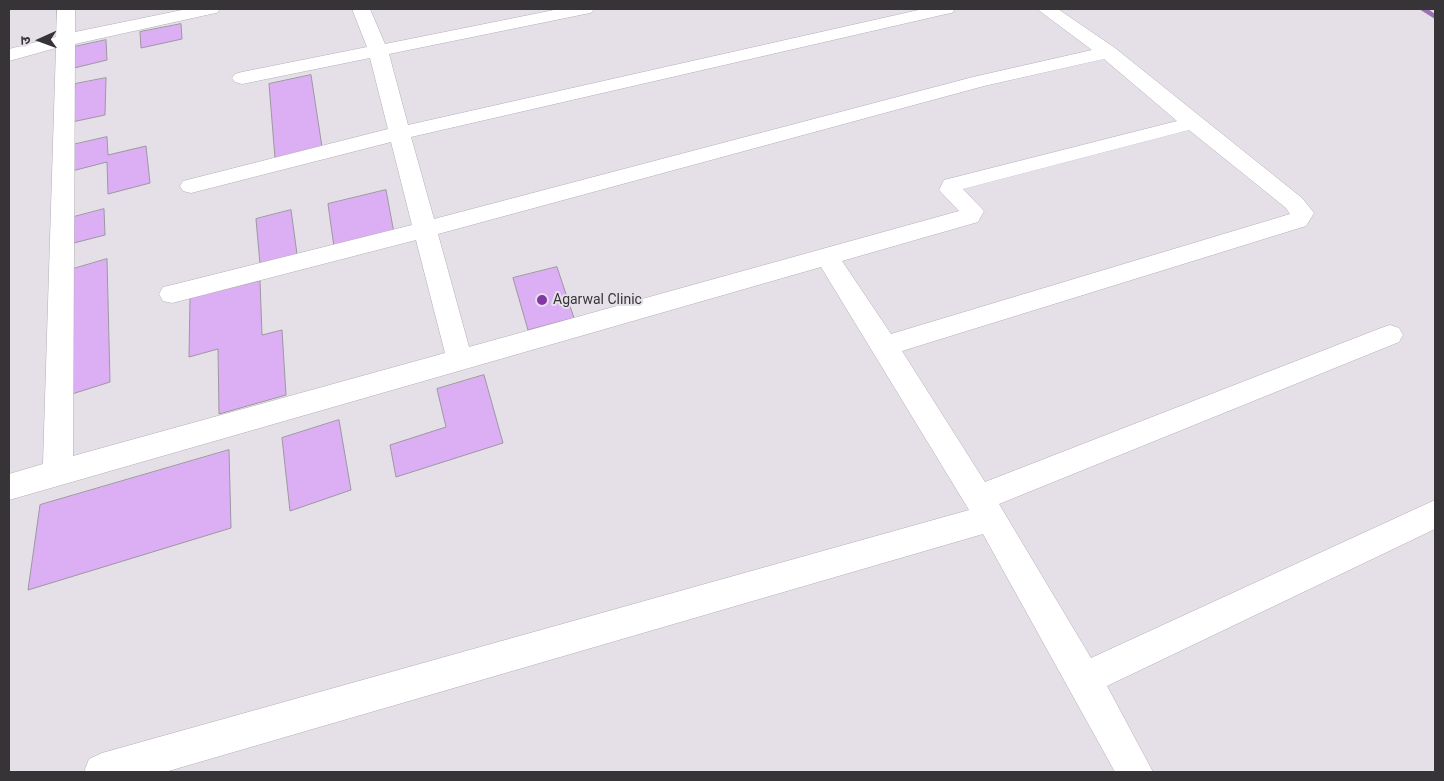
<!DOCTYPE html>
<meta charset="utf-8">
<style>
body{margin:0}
#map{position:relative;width:1444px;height:781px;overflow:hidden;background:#e5e0e8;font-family:Roboto,"Noto Sans Devanagari",sans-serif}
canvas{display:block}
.frame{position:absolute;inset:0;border:10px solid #373438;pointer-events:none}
.north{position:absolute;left:15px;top:15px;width:50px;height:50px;-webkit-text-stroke:4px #e5e0e8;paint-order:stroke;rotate:268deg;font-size:14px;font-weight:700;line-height:20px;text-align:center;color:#373438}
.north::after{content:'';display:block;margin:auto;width:18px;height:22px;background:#373438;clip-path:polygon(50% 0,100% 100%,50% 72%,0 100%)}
</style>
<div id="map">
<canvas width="1444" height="781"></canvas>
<div class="frame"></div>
<div class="north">उ</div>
</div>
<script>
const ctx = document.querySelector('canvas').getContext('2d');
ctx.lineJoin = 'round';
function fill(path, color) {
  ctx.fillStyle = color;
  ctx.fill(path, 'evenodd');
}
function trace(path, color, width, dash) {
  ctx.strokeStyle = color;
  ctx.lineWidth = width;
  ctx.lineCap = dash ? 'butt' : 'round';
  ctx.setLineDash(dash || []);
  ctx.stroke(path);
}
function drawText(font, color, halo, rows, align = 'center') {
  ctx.font = font + ' Roboto,sans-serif';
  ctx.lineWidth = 4;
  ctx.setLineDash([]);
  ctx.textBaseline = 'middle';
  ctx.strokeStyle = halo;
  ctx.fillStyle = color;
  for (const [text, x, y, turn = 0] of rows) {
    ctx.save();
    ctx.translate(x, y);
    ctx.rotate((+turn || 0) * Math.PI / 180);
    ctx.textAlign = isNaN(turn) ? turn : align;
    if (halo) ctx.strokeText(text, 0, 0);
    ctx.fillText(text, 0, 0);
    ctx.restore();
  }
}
const stream = new Path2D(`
 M 1419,9 L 1428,9 L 1435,14 L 1435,19 Z`);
const building = new Path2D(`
 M 181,24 L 182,39 L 141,48 L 140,32 Z
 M 106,40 L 107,60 L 74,68 L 74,47 Z
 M 311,75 L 322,147 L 275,158 L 269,84 Z
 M 106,78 L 105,115 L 72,122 L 75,84 Z
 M 107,137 L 108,155 L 146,146 L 150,183 L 108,194 L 107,162 L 72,171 L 72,145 Z
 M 386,190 L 394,233 L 334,247 L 328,204 Z
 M 104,209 L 105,235 L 70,244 L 70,218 Z
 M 291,210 L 297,254 L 260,264 L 256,219 Z
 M 107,259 L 110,382 L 72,394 L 73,269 Z
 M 557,267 L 574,318 L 528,330 L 513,278 Z
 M 260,281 L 262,335 L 282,330 L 286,395 L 219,414 L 218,349 L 189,357 L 190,298 Z
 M 484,375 L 503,443 L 396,477 L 390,445 L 446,427 L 437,389 Z
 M 339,420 L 351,490 L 290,511 L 282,438 Z
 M 229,450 L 231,528 L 28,590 L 40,505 Z`);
const street = new Path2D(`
 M 57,9 L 75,9 L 75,32 L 187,9 L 220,9 L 217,13 L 211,14 L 75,44 L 73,456 L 445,353 L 416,240 L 172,303 L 163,301 L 159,294 L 163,287 L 172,285 L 412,225 L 391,142 L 191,193 L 183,191 L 180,186 L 183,181 L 191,179 L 388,129 L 370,58 L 242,84 L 235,82 L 232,78 L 235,74 L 242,72 L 367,47 L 352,9 L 370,9 L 385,44 L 559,9 L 594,9 L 591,13 L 585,14 L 389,54 L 408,125 L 923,9 L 955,9 L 952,13 L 946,14 L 411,137 L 434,219 L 973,77 L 1092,50 L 1037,9 L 1058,9 L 1115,48 L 1302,198 L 1314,213 L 1306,226 L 902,351 L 985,482 L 1381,328 L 1390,325 L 1399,328 L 1403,335 L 1399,342 L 999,504 L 1091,658 L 1435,500 L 1435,529 L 1107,686 L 1153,772 L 1115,772 L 983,534 L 165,772 L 84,772 L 89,759 L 102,753 L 969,510 L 821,267 L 9,500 L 9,474 L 43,464 L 56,48 L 9,61 L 9,49 L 56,37 ZM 1104,59 L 1177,121 L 944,180 L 939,190 L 959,211 L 469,347 L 438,234 L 984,86 ZM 1189,130 L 1286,208 L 1290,214 L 891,334 L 842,261 L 978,222 L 984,211 L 963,189 Z`);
const markers = [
 [542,300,6,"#8336a6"]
];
const poiNames = [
 ["Agarwal Clinic",553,300]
];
fill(stream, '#9c71b3');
fill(building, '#dcaff5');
trace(building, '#9c979f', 1);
trace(street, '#b3aeb6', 1);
fill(street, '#fff');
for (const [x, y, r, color] of markers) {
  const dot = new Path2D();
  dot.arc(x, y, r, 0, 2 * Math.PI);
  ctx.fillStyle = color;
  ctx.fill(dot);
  trace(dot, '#e5e0e8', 2);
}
drawText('14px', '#373438', '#e5e0e8', poiNames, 'left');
</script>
